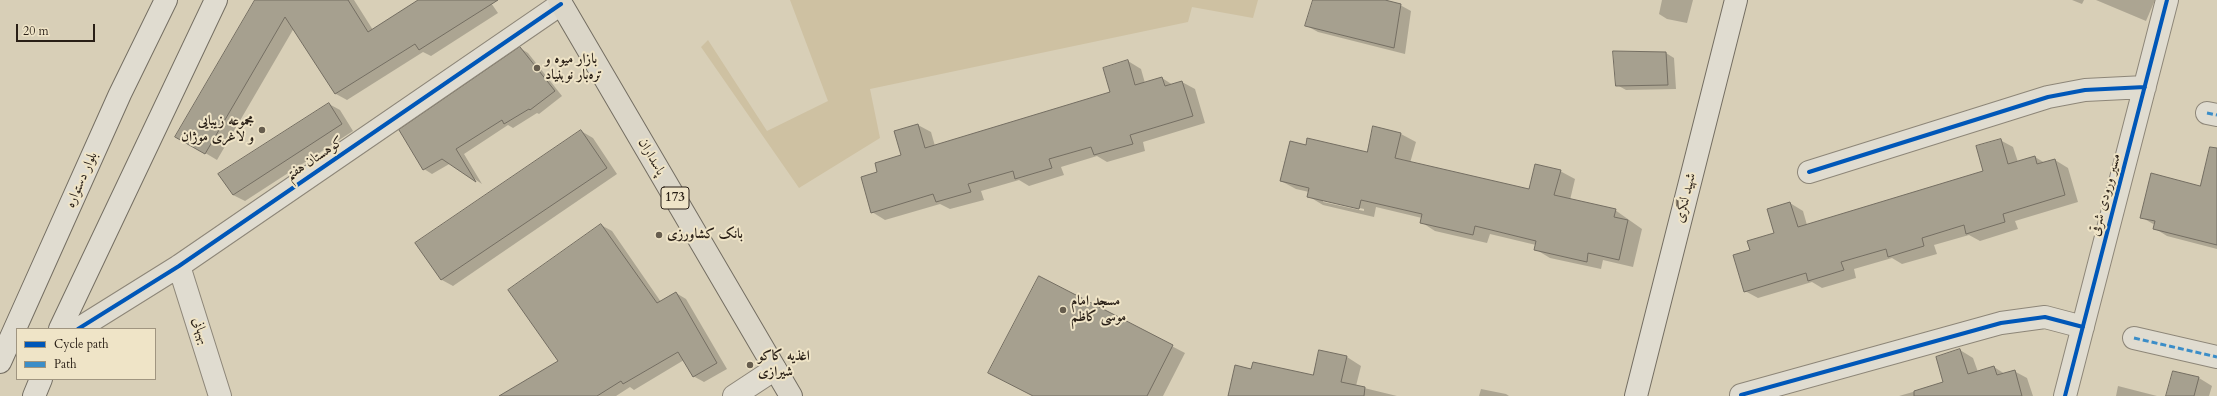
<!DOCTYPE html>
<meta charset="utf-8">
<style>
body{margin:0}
#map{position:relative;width:2217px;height:396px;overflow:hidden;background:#d8cfb7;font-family:Cardo,serif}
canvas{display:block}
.legend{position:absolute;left:16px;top:328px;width:140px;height:52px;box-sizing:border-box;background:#efe4c7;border:1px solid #a09580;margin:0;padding:5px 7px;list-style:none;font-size:12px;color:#291f16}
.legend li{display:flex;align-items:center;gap:8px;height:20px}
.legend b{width:20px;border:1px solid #a09580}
.scale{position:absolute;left:16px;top:24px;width:79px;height:18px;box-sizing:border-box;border:2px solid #291f16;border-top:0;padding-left:5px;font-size:12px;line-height:14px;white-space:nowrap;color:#291f16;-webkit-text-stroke:3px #efe4c7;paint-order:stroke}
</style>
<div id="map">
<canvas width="2217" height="396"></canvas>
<ul class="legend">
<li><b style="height:5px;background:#0057b8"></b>Cycle path</li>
<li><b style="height:5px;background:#3b8dc8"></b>Path</li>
</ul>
<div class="scale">20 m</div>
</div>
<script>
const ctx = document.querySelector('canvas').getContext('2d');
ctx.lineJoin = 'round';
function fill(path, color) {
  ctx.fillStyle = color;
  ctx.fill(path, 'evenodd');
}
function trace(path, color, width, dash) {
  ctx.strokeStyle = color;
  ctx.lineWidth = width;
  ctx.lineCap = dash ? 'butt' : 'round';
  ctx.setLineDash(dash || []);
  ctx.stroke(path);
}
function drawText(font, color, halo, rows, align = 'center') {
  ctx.font = font + ' Cardo,Amiri,serif';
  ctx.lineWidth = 4;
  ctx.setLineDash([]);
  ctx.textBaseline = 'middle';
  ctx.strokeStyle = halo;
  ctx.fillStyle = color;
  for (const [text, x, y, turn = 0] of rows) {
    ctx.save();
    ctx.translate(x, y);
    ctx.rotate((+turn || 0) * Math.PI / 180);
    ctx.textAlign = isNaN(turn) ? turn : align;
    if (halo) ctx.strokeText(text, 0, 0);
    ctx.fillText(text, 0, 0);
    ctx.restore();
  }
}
const green = new Path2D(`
 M 790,0 L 1258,0 L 1253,18 L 1192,7 L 1188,22 L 870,89 L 880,138 L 799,188 L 701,47 L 708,40 L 767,131 L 828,101 Z`);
const shadow = new Path2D(`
 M 257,0 L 354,0 L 373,30 L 420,0 L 489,0 L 498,13 L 431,56 L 423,52 L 347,100 L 336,94 L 294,28 L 217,160 L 177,136 Z
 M 1314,0 L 1381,0 L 1400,5 L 1411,11 L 1405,54 L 1318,32 L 1307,26 Z
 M 1662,0 L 1693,0 L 1687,23 L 1667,19 L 1659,14 Z
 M 2072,0 L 2084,0 L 2082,4 Z
 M 2096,0 L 2155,0 L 2146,21 Z
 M 520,48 L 528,53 L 562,96 L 539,114 L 537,113 L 513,128 L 508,125 L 464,154 L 482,184 L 451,163 L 432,174 L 424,169 Z
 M 1666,53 L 1674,58 L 1676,89 L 1626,90 L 1617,85 Z
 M 1128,61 L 1141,69 L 1145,83 L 1162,78 L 1173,85 L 1182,82 L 1195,89 L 1205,123 L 1143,142 L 1145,151 L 1107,162 L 1097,156 L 1061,167 L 1064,175 L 1029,186 L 1019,180 L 981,191 L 984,200 L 950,209 L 940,204 L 885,220 L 872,212 L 879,172 L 903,156 L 918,125 L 931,132 L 935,146 L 1112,93 Z
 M 329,104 L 340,110 L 353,131 L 245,201 L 233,195 Z
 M 1374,127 L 1401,134 L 1416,142 L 1410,163 L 1530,190 L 1560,171 L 1575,179 L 1570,200 L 1615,210 L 1642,229 L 1633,267 L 1603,260 L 1601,269 L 1550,258 L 1535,249 L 1536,245 L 1490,234 L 1487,243 L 1435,231 L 1421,222 L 1422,218 L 1376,207 L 1374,217 L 1323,205 L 1308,196 L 1309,192 L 1296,189 L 1281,181 L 1306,146 L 1368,153 ZM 1323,200 L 1364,209 L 1364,211 L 1323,202 Z
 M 581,131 L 593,138 L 617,174 L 453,286 L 442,280 L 417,243 Z
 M 2000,140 L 2013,147 L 2018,162 L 2035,157 L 2045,163 L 2055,160 L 2068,168 L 2078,202 L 2015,221 L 2018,229 L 1980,241 L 1969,235 L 1934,245 L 1937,254 L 1902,264 L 1892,258 L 1854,269 L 1856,278 L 1822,288 L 1812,282 L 1758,298 L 1745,291 L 1751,251 L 1776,234 L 1790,203 L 1803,211 L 1807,225 L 1984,172 Z
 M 2217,163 L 2217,249 L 2167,236 L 2154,228 L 2155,225 L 2141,217 L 2200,187 Z
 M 601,225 L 612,231 L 661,302 L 676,293 L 686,299 L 727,369 L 704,382 L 693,376 L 684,360 L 634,390 L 630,387 L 616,396 L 501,396 L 559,361 Z
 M 1039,277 L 1185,353 L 1163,396 L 1034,396 Z
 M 1960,350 L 1973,358 L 1978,372 L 1994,367 L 2005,374 L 2014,371 L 2027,378 L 2033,396 L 1899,396 L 1944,383 Z
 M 1347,357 L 1361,366 L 1356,386 L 1397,396 L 1229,396 L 1252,370 L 1313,376 Z
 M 2174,372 L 2199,378 L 2212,386 L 2209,396 L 2167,396 Z
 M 2118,386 L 2157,396 L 2116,396 Z
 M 1481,389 L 1506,394 L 1509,396 L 1479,396 Z`);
const building = new Path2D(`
 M 255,0 L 348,0 L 368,32 L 418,0 L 498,0 L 419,50 L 415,44 L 335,94 L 285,17 L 205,154 L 175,137 Z
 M 1313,0 L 1385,0 L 1401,4 L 1394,48 L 1305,26 Z
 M 520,47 L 555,91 L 530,110 L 529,109 L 504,124 L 502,120 L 456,149 L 476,182 L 442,159 L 423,170 L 399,130 Z
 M 1613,51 L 1666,52 L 1668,85 L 1616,86 Z
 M 1128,60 L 1135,85 L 1162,77 L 1165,86 L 1182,81 L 1193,116 L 1130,135 L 1133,144 L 1094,155 L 1091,147 L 1049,159 L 1052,168 L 1015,179 L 1013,171 L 968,184 L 971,192 L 936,202 L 933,194 L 871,213 L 861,177 L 877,172 L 875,163 L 901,155 L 894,131 L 918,124 L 925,148 L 1110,92 L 1103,68 Z
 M 329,103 L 342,124 L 233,195 L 218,174 Z
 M 1373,126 L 1401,133 L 1395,158 L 1529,189 L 1535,164 L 1561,170 L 1554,195 L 1616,209 L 1614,217 L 1628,220 L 1619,260 L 1588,253 L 1587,262 L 1534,250 L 1536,241 L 1475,226 L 1473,235 L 1420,223 L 1422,214 L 1361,200 L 1359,209 L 1307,197 L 1309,188 L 1280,181 L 1290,141 L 1306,145 L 1307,138 L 1367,152 Z
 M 581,130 L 607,168 L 441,280 L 415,243 Z
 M 2001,139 L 2008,164 L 2035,156 L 2037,164 L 2055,159 L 2065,195 L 2003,214 L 2005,222 L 1966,234 L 1964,225 L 1922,238 L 1924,246 L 1888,257 L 1886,249 L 1841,262 L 1844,270 L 1808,281 L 1806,273 L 1744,292 L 1733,255 L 1750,250 L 1747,241 L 1774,233 L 1767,209 L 1790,202 L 1798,227 L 1983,171 L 1976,146 Z
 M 2210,147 L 2217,148 L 2217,245 L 2153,229 L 2155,221 L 2140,218 L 2151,173 L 2200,186 Z
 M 601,224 L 657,303 L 676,292 L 717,363 L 693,377 L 678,352 L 623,384 L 621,381 L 597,396 L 499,396 L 558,361 L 508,290 Z
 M 1039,276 L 1173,345 L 1147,396 L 1033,396 L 988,373 Z
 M 1960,349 L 1968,374 L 1994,366 L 1997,375 L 2015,370 L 2022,396 L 1914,396 L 1914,391 L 1943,382 L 1936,357 Z
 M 1319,350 L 1347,356 L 1341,382 L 1365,387 L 1364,396 L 1228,396 L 1235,365 L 1251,369 L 1253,362 L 1313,375 Z
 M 2173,371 L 2199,377 L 2194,396 L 2166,396 Z`);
const minor = new Path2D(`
 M 2207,113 L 2217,115
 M 1809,172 L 2048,97 L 2085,90 L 2145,87
 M 179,266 L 220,396
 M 78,329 L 179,266 L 561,4
 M 2134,338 L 2217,357
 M 1741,395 L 2001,323 L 2045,317 L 2083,327
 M 734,396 L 775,369
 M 2065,396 L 2167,0`);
const secondary = new Path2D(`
 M 60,329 L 216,0
 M 0,362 L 120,94 L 166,0
 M 34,396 L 41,379
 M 1636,396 L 1736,0`);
const primary = new Path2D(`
 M 559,0 L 791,396`);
const quiet = new Path2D(`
 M 2207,113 L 2217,115
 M 2134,338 L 2217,357`);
const cycleway = new Path2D(`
 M 1809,172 L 2048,97 L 2085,90 L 2145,87
 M 78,329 L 179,266 L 561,4
 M 1741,395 L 2001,323 L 2045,317 L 2083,327
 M 2065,396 L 2167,0`);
const markers = [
 [537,68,4,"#665d4e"],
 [262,130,4,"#665d4e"],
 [659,235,4,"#665d4e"],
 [1063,310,4,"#665d4e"],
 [750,365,4,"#665d4e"]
];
const shields = [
 [675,198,28]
];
const shieldNames = [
 ["173",675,198]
];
const poiNames = [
 ["بازار میوه و",545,60],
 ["تره‌بار نوبنیاد",545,76],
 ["مجموعه زیبایی",254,122,"right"],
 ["و لاغری موژان",254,138,"right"],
 ["بانک کشاورزی",667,235],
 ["مسجد امام",1071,302],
 ["موسی کاظم",1071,318],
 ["اغذیه کاکو",758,357],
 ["شیرازی",758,373]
];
const streetNames = [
 ["پاسداران",651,157,60],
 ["کوهستان هفتم",315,159,-34],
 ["بلوار دستواره",82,180,-66],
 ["مسیر ورودی شرقی",2106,195,-75],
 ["شهید لنگری",1686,198,-76],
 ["بهبهانی",200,331,72]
];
fill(green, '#cec1a2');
fill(shadow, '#0003');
fill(building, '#a6a08f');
trace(building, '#746e62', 1);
trace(minor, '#8d8678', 24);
trace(secondary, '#746e62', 24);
trace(primary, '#746e62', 24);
trace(minor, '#e0dcd0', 22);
trace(secondary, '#e0dcd0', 22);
trace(primary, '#dbd6c8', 22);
trace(quiet, '#3b8dc8', 3, [6, 3]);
trace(cycleway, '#0057b8', 4);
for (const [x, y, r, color] of markers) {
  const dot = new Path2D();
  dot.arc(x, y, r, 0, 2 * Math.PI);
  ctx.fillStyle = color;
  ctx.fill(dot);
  trace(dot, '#efe4c7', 1.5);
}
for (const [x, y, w] of shields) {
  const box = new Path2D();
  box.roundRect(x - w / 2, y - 11, w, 22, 3);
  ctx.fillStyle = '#efe4c7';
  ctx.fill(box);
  trace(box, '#291f16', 1);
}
drawText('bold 13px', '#291f16', null, shieldNames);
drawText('bold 14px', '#291f16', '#efe4c7', poiNames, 'left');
drawText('14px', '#291f16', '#efe4c7', streetNames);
</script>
